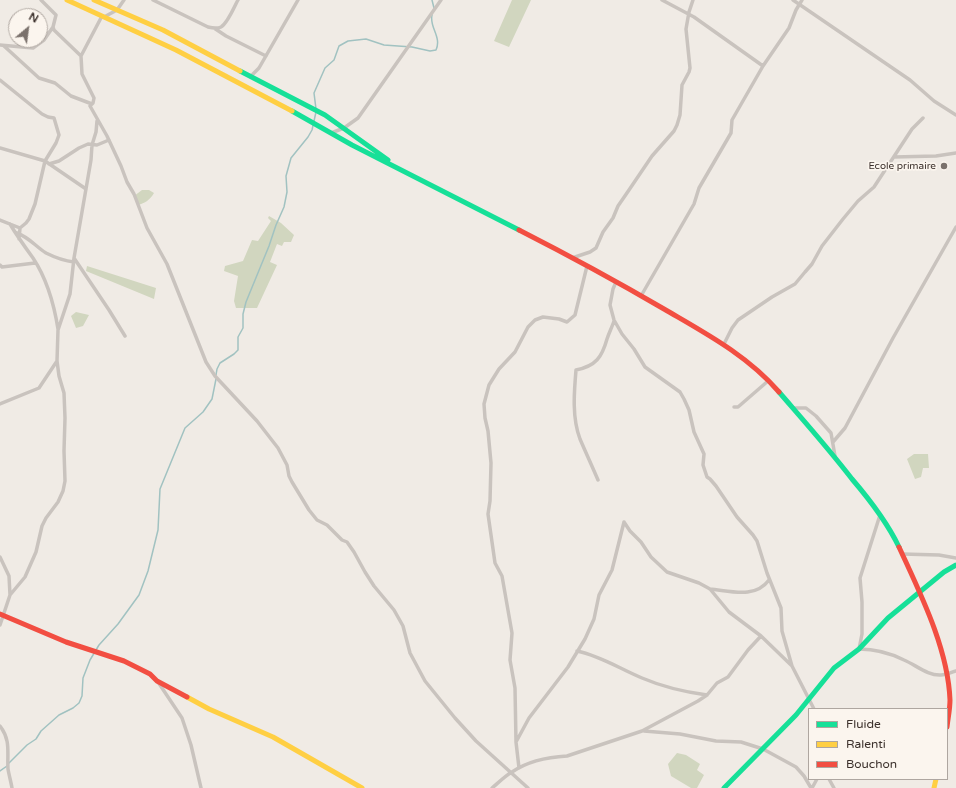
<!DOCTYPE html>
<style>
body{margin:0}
#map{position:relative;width:956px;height:788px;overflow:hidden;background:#f0ebe5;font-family:"Varela Round",sans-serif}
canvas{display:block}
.legend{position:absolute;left:808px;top:708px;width:140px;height:72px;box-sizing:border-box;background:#fbf5ee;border:1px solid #aea6a0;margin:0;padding:5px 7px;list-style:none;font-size:12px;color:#3b302b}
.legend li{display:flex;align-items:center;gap:8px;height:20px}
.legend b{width:20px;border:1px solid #aea6a0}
.north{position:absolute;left:8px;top:8px;width:40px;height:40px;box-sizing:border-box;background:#fbf5ee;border:1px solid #aea6a0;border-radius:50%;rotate:29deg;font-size:11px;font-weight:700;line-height:16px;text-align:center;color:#3b302b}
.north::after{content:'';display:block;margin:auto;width:14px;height:18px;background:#7a716c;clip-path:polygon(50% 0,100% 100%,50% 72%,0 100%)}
</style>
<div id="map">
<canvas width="956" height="788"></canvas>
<ul class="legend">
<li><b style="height:5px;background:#16e098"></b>Fluide</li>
<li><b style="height:5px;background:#ffcf43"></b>Ralenti</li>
<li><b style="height:5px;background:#f24e42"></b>Bouchon</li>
</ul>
<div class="north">N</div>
</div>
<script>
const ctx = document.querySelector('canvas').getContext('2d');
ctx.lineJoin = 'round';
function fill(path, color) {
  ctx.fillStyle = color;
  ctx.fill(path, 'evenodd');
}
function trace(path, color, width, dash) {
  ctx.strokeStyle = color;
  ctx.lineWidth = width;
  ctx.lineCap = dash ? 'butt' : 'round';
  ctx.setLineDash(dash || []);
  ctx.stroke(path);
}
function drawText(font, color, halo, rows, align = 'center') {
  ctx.font = font + ' "Varela Round",sans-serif';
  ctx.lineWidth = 3.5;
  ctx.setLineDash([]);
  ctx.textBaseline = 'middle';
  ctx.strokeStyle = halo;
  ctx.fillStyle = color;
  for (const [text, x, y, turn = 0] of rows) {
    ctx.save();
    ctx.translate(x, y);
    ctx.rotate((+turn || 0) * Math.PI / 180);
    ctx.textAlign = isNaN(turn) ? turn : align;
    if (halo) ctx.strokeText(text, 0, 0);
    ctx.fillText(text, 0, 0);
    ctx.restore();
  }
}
const green = new Path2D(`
 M 512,0 L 531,0 L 509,47 L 494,41 Z
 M 142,190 L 149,190 L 154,193 C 150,200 145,203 138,205 L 134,196 Z
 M 269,216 L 281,223 L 294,235 L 291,242 L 284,242 L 282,246 L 277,244 L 270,262 L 277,265 L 257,308 L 236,308 L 234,301 L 238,276 L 224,271 L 225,266 L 243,261 L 252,240 L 258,241 L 271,221 L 268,218 Z
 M 87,266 L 156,288 L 154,299 L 86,271 Z
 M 76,312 L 89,315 L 83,326 L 76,328 L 71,316 Z
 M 914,454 L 928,454 L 929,468 L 923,468 L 921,477 L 915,479 L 907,459 Z
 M 677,753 L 686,755 L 700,764 L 697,770 L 704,775 L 697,788 L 691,788 L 671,776 L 668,764 Z`);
const stream = new Path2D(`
 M 432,0 L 434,8
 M 316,109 L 314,93 L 325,68 L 334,60 L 339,46 L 348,41 L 366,39 L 384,45 L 412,47 L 430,51 L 436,50 C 442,37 429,27 432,15
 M 216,375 L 217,369 L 220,363 L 234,354 L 238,350 L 238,337 L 243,328 L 243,314 L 246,302 L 269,246 L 276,225 L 284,207 L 287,192 L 286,176 L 291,158 L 308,137 L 312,130 L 316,112
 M 9,763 L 27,745 L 36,739 L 41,731 L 59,715 L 73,708 L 79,703 L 82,696 L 83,678 L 90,660 L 99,645 L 118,624 L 139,595 L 148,571 L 158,530 L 160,489 L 185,428 L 203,412 L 212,399 L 216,379
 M 0,771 L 7,766`);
const street = new Path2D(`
 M 41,0 L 56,15 L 53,27 L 54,30 L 81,56 L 82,74 L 94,98 L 93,103 L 90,106 L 107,136 L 121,166 L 127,182 L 134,194 L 147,228 L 167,264 L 206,362 L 215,376 L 257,421 L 278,448 L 287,465 L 289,476 L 292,482 L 309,510 L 317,520 L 327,525 L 342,540 L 347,542 L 354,552 L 365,572 L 374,586 L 394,610 L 403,626 L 410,653 L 425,681 L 455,718 L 476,741 L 528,788
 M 153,0 L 208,27 C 212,28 217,29 221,27 C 228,23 234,7 238,0
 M 662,0 L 694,17 L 763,66
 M 793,0 L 910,80 L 934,101 L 956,115
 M 104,17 L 117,10 L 124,0
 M 214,28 L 226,36 L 266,56
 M 0,45 L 33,48 L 44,40 L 53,27
 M 4,46 L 39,78 L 55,83 L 71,96 L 92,104
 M 81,56 L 102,16
 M 251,76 L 259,68 L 298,0
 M 0,80 L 42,114 L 48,117 L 54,118 L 59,135 L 56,143 L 45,161 L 35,204 L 29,219 L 26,223 L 20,228 L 19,239
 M 331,133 L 344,128 L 358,118 L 441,0
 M 0,148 L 45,161 L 86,189
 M 894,157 L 936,156 L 956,153
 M 49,164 L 59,161 L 79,148 L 88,144 L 97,145 L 109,140
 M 0,220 L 20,228
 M 10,224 C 17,236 25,247 33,258 C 47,279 54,304 58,329
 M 17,233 C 30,238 35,246 46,253 C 54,257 65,261 74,262
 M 74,258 L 109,310 L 125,336
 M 572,258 L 590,252 L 596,248 L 603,232 L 613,218 L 618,206 L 629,190 L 652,156 L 674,131 L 677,125 L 680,115 L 682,85 L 689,72 L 690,68 L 686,29 L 689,12 L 693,0
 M 0,265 L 2,267 L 35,263
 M 616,282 L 613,289 L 610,305 L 614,320 L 622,334 L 634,349 L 645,367 L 680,392 L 684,399 L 689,410 L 694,432 L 704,454 L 703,465 L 707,477 L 710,479 L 716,486 L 737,517 L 753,535 L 757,541 L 767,573 L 781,608 L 782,631 L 792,666 L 814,709
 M 641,296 L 694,204 L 699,188 L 731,133 L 732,120 L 763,66 L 789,28 L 796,10 L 802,0
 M 724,344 L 732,328 L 738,320 L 772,297 L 795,284 L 805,272 L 812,264 L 822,246 L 843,219 L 858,201 L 874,187 L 912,129 L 923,118
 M 0,404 L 39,388 L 57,361
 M 734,407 L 738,407 L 768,381
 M 793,408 L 806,408 L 816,416 L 831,433 L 835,456
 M 833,442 L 845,428 L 893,338 L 956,227
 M 598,480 C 592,466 586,453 580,439 C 572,418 574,393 576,370 C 596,366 602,357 607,339 C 609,333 612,327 614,321
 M 880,515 L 860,578 L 862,602 L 862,634 L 859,649 C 875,649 890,653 904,660 C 916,665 928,676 941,675 C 946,675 952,672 956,671
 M 624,522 L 630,531 L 641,542 L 651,557 L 667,572 L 699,583 L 710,589 L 729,612 L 761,636 L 791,665
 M 902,554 L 939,555 L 956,558
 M 0,557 L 9,576 L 10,595
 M 710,589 C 731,591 755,599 769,580
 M 0,625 L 10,595 L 25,577 L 36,552 L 42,526 L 46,518 L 58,502 L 63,491 L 65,481 L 64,451 L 65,418 L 64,393 L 59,376 L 57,361 L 58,330 L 70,294 L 74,258 L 91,160 L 92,145 L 96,132 L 97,121
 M 577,651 C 601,656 620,669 642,678 C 663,687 685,692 707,695
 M 158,682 L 182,718 L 191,745 L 201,788
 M 0,726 C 11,740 7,753 8,769 C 9,775 11,782 12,788
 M 644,731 L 680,734 L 716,741 L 741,742 L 763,749 L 796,767 L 804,776 L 811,788
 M 516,742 L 515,688 L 510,660 L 512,633 L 502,576 L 495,563 L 488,514 L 490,501 L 491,463 L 488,431 L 485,418 L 484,404 L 489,385 L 499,369 L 515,352 L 528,327 L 535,320 L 543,317 L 559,319 L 567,322 L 575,315 L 587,266
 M 519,768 L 516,742 L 529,718 L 568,667 L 585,639 L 594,619 L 599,595 L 612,570 L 624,522
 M 829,779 L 834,788
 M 492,788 C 498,783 505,776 512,772 C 528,761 548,757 567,756 L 642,731 L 698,701 L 707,695 L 717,683 L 728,677 L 748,650 L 761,636
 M 812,788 L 817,779`);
const fast = new Path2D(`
 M 240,71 L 325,115 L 388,160
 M 292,111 L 352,145 L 519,230
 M 779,392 C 804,421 829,449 852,479 C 870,500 887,522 899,547
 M 724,788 L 796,715 L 834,668 L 859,649 L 888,618 L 944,572 L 956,565`);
const slow = new Path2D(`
 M 67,0 L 176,50 L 292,111
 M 94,0 L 163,30 L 240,71
 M 187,697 L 209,709 L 273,737 L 362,788
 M 934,788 L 936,779`);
const jam = new Path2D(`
 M 519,230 C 568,255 616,281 664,309 C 705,333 747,355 779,392
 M 899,547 C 920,593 948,648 950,700 C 950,709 948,718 947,727
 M 0,614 L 66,642 L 124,661 L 150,674 L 157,681 L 187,697`);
const markers = [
 [944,166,4,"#7a716c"]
];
const poiNames = [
 ["Ecole primaire",936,166]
];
fill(green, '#d1d6bf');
trace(stream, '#a1c2c1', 1.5);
trace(street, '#c9c3be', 3.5);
trace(fast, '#16e098', 5);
trace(slow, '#ffcf43', 5);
trace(jam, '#f24e42', 5);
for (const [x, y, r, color] of markers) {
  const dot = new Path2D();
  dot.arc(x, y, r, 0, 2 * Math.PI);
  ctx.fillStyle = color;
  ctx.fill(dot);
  trace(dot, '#fbf5ee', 1.5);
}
drawText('10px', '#3b302b', '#fbf5ee', poiNames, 'right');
</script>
